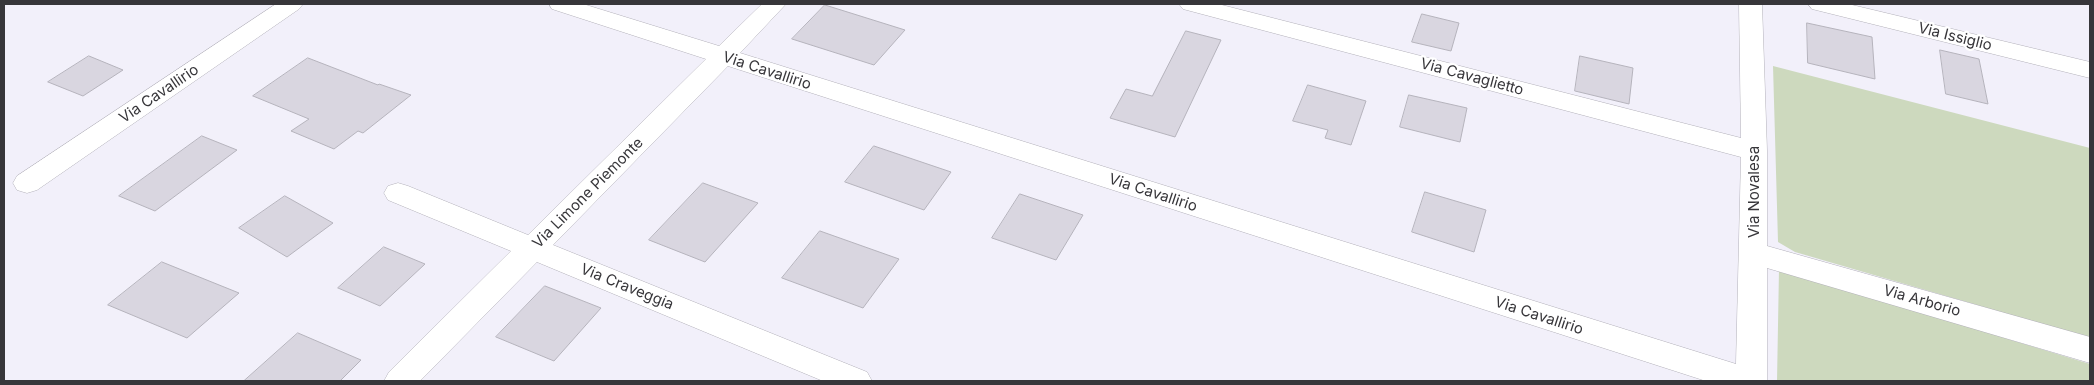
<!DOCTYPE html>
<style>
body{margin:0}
#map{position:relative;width:2094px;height:385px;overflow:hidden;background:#f2f0fa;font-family:Inter,sans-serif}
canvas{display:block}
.frame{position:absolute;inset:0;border:5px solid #37363a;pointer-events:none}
</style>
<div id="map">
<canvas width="2094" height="385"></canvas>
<div class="frame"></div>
</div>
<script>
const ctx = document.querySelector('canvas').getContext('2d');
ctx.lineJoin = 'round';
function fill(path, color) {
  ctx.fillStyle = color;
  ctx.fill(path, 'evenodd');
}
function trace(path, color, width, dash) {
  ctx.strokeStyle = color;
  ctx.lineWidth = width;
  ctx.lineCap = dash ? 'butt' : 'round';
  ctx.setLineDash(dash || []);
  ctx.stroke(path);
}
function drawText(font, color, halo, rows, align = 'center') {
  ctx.font = font + ' Inter,sans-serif';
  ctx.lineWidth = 4.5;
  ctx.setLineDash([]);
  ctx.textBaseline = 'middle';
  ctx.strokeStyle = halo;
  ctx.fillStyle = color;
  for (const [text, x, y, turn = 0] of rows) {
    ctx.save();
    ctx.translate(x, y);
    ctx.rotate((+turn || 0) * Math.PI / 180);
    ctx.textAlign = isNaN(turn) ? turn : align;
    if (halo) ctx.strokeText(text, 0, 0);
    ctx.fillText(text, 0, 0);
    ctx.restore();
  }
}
const green = new Path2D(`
 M 1773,66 L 2090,148 L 2090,338 L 1795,252 L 1778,242 Z
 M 1779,269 L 2090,364 L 2090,381 L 1777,381 Z`);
const building = new Path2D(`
 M 825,5 L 905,30 L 874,65 L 792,39 Z
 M 1422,14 L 1459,23 L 1451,51 L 1412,42 Z
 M 1807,23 L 1872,37 L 1875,79 L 1808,63 Z
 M 1186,31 L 1221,40 L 1175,137 L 1110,118 L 1126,89 L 1152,96 Z
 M 1940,50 L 1979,59 L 1988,104 L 1946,94 Z
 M 89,56 L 123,70 L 83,96 L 48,82 Z
 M 1580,56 L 1633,68 L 1629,104 L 1575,91 Z
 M 308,58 L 378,85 L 379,84 L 411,95 L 363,133 L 358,131 L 334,149 L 291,131 L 309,119 L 253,96 Z
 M 1308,85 L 1366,101 L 1351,145 L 1325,138 L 1328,130 L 1293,121 Z
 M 1409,95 L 1467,108 L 1460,142 L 1400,127 Z
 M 202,136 L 237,150 L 155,211 L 119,196 Z
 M 874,146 L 951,172 L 924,210 L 845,182 Z
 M 703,183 L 758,203 L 705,262 L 649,240 Z
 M 1425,192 L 1486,210 L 1474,252 L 1412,232 Z
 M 1020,194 L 1083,215 L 1056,260 L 992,238 Z
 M 285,196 L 333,223 L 287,257 L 239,228 Z
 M 820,231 L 899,259 L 863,308 L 782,278 Z
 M 384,247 L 425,264 L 380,306 L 338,288 Z
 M 162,262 L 239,293 L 187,338 L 108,305 Z
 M 545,286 L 601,308 L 554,361 L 496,337 Z
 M 298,333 L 361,360 L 340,381 L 244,381 Z`);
const minor = new Path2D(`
 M 276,4 L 303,4 L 299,9 L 37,190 L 27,193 L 17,190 L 13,183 L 17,176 Z
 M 549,4 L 583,4 L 719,46 L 762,4 L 786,4 L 740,53 L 1736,364 L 1741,157 L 1183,9 L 1179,4 L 1218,4 L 1741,138 L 1739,4 L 1762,4 L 1767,151 L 1767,246 L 2090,337 L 2090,363 L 1767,268 L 1767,381 L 1706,381 L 728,66 L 553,245 L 867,372 L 872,381 L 823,381 L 537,262 L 420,381 L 384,381 L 389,372 L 511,251 L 388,200 L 384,193 L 388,186 L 398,183 L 408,186 L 528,235 L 706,59 L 552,9 Z
 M 1808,4 L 1848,4 L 2090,62 L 2090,78 L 1812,9 Z`);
const streetNames = [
 ["Via Issiglio",1955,37,14],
 ["Via Cavallirio",767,71,18],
 ["Via Cavaglietto",1472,77,15],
 ["Via Cavallirio",159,94,-34],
 ["Via Novalesa",1754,192,-90],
 ["Via Limone Piemonte",588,193,-45],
 ["Via Cavallirio",1153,193,18],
 ["Via Craveggia",627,287,22],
 ["Via Arborio",1922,301,16],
 ["Via Cavallirio",1539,316,18]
];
fill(green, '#cdd9be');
fill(building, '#d9d6e0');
trace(building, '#b5b3bc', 1);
trace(minor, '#b3b1ba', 1);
fill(minor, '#fff');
drawText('15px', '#37363a', '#fff', streetNames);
</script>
